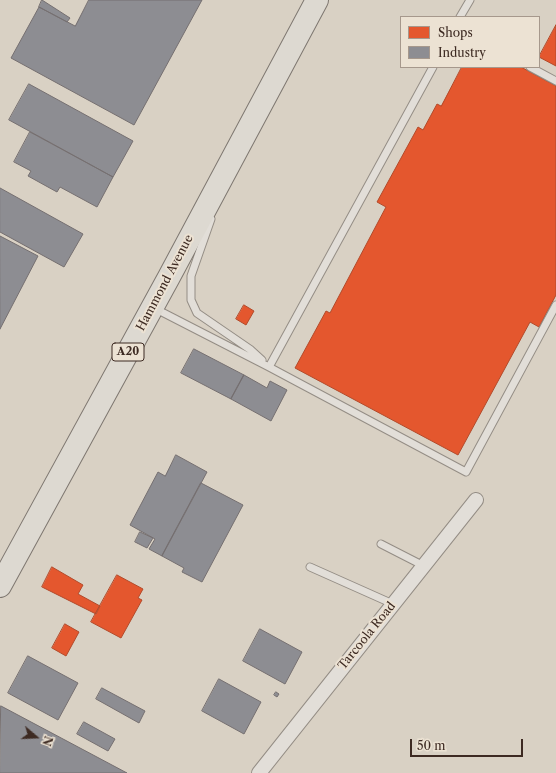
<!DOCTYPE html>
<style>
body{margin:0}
#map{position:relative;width:556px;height:773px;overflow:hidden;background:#d9d1c4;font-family:"Libre Caslon Text",serif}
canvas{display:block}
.legend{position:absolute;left:400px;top:16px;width:140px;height:52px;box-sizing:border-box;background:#ece2d3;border:1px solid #a6988c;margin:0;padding:5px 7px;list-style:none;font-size:12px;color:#3d2a22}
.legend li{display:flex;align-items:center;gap:8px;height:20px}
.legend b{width:20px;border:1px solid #a6988c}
.north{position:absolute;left:16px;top:717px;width:40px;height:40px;-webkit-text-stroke:3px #ece2d3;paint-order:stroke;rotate:109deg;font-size:11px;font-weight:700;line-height:16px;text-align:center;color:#3d2a22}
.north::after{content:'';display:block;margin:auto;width:14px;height:18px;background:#3d2a22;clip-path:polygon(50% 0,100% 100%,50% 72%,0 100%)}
.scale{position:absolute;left:410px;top:739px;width:113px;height:18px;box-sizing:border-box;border:2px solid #3d2a22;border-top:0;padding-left:5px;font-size:12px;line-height:14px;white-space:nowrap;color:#3d2a22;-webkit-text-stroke:3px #ece2d3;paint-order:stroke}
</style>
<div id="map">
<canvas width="556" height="773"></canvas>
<ul class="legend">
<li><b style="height:11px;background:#e4572e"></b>Shops</li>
<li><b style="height:11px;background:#8d8d92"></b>Industry</li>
</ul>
<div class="north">N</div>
<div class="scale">50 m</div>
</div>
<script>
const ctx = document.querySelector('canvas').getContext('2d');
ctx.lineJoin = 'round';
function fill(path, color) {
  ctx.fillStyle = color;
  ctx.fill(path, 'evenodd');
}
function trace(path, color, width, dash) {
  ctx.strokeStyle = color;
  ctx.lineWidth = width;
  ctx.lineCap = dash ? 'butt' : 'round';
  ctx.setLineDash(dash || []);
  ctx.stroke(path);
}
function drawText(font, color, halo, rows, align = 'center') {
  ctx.font = font + ' "Libre Caslon Text",serif';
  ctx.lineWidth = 4;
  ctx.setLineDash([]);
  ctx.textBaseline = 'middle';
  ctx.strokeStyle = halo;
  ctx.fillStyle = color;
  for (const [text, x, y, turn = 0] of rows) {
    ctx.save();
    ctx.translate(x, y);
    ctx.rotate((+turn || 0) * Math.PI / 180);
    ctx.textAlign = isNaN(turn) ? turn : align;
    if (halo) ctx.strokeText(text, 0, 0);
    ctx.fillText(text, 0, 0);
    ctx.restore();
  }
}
const shops = new Path2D(`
 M 556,25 L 556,66 L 539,57 Z
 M 462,67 L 521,67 L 556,86 L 556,295 L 539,327 L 530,322 L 458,455 L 295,368 L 326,311 L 330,313 L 386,207 L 377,202 L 418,127 L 423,130 L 437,104 L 441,106 Z
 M 244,305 L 254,311 L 246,325 L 236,319 Z
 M 52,567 L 83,585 L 78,594 L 100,606 L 96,614 L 42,587 Z
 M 117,575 L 143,589 L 138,598 L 142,600 L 121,638 L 91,622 Z
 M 65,624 L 79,632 L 66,656 L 52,648 Z`);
const industry = new Path2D(`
 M 42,0 L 70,18 L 67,22 L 39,7 Z
 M 89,0 L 202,0 L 134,125 L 11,58 L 39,7 L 75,26 Z
 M 29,84 L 133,141 L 113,177 L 9,120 Z
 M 30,132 L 113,177 L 97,207 L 60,187 L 57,192 L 28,176 L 31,171 L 14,162 Z
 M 0,188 L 83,234 L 64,267 L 0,232 Z
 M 0,236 L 38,256 L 0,329 Z
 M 194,349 L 244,375 L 231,399 L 181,373 Z
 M 244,375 L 267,388 L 270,381 L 287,390 L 271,421 L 231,399 Z
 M 176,455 L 207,472 L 162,556 L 149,549 L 155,539 L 130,525 L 158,472 L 165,476 Z
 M 201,483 L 243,505 L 202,582 L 182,572 L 184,568 L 162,556 Z
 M 140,532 L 153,538 L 147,548 L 135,542 Z
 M 260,629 L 302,652 L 285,684 L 243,661 Z
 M 28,656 L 78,683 L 58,720 L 8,693 Z
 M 219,679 L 261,702 L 244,734 L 202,711 Z
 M 102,688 L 145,711 L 139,723 L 96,699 Z
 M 276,692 L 279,694 L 277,697 L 274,695 Z
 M 1,706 L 127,773 L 0,773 Z
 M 84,722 L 115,739 L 108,751 L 77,734 Z`);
const service = new Path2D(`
 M 460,17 L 470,0
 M 530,67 L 556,81
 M 211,219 L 191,276 L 191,300 L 197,313 L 251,350 L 262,360
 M 154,308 L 269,367 L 466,472 L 556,305
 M 269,367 L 433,67
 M 381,544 L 424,566
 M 310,567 L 393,604`);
const minor = new Path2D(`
 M 259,773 L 476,500`);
const trunk = new Path2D(`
 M 0,586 L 169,277 L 317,0`);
const shields = [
 [128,352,32]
];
const shieldNames = [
 ["A20",128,352]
];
const streetNames = [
 ["Hammond Avenue",165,283,-62],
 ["Tarcoola Road",367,636,-51]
];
fill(shops, '#e4572e');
trace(shops, '#b24a2a', 1);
fill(industry, '#8d8d92');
trace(industry, '#756f70', 1);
trace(service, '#948d85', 9);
trace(minor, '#948d85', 16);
trace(trunk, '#7e7770', 24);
trace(service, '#e2ded8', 7);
trace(minor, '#e2ded8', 14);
trace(trunk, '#ddd9d1', 22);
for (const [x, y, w] of shields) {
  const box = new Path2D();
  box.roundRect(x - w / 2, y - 9, w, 18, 3);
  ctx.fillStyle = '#ece2d3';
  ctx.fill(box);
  trace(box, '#3d2a22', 1);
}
drawText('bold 11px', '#3d2a22', null, shieldNames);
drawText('12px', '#3d2a22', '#ece2d3', streetNames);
</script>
